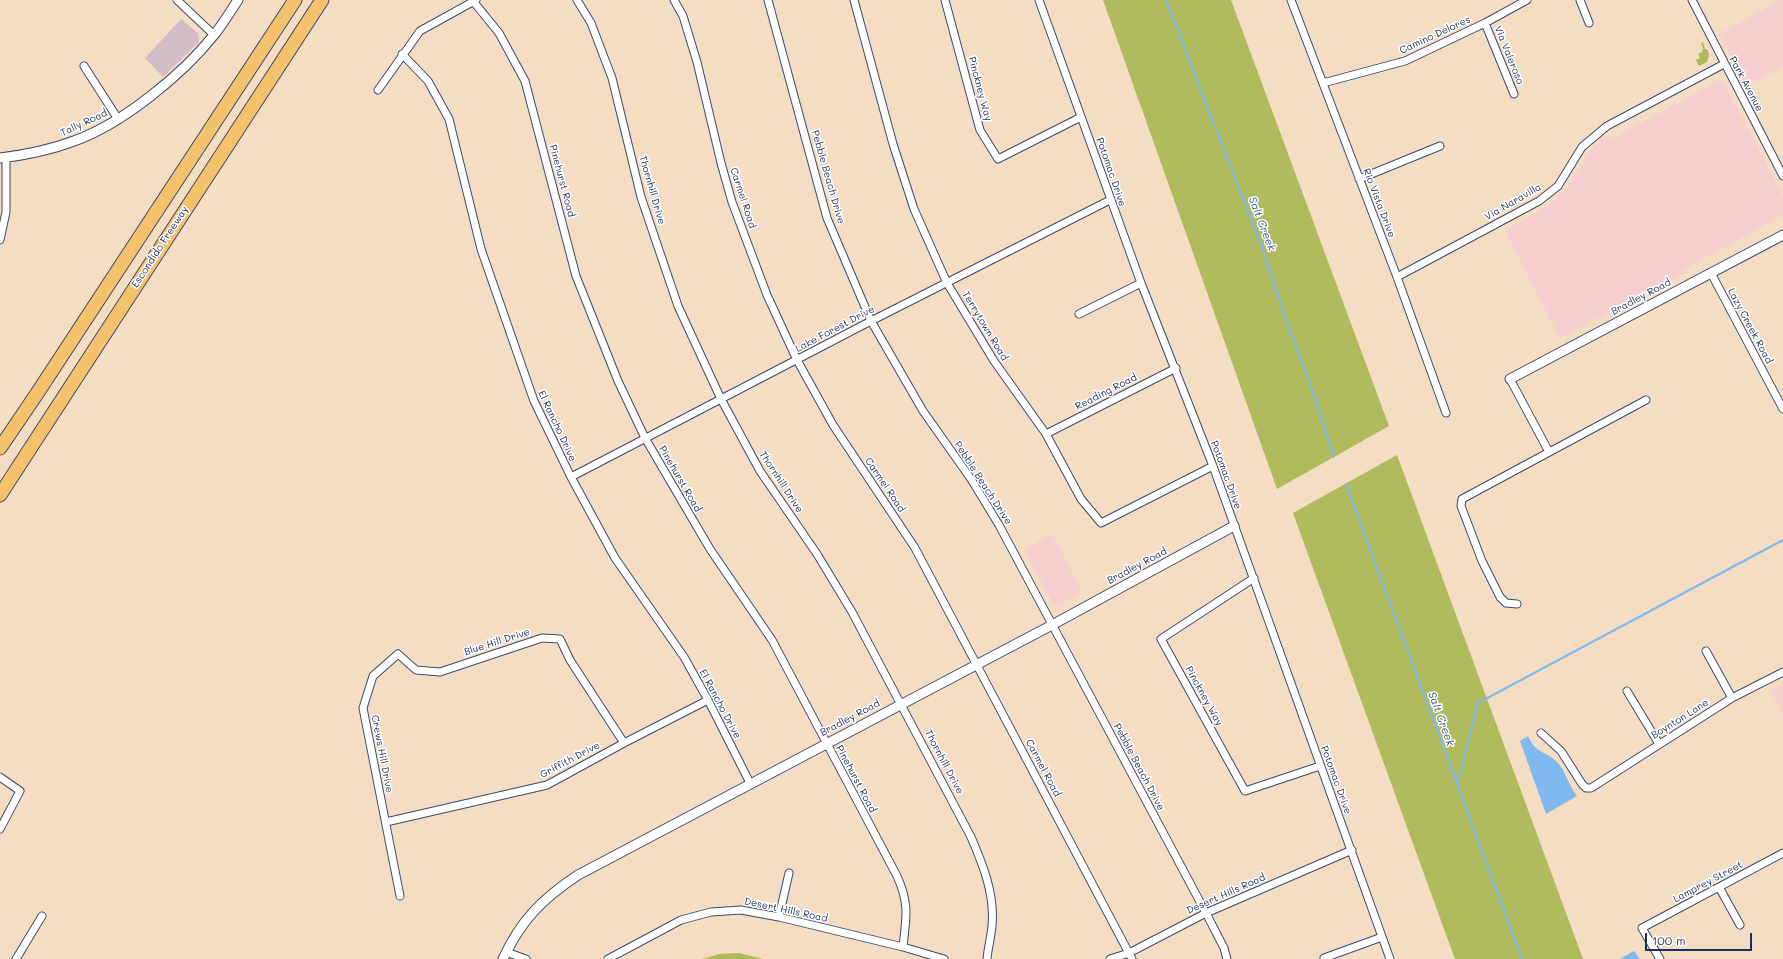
<!DOCTYPE html>
<style>
body{margin:0}
#map{position:relative;width:1783px;height:959px;overflow:hidden;background:#f4ddc2;font-family:Mali,sans-serif}
canvas{display:block}
.scale{position:absolute;left:1645px;top:933px;width:107px;height:18px;box-sizing:border-box;border:2px solid #1b2f5e;border-top:0;padding-left:5px;font-size:12px;line-height:14px;white-space:nowrap;color:#1b2f5e;-webkit-text-stroke:3px #fff;paint-order:stroke}
</style>
<div id="map">
<canvas width="1783" height="959"></canvas>
<div class="scale">100 m</div>
</div>
<script>
const ctx = document.querySelector('canvas').getContext('2d');
ctx.lineJoin = 'round';
function fill(path, color) {
  ctx.fillStyle = color;
  ctx.fill(path, 'evenodd');
}
function trace(path, color, width, dash) {
  ctx.strokeStyle = color;
  ctx.lineWidth = width;
  ctx.lineCap = dash ? 'butt' : 'round';
  ctx.setLineDash(dash || []);
  ctx.stroke(path);
}
function drawText(font, color, halo, rows, align = 'center') {
  ctx.font = font + ' Mali,sans-serif';
  ctx.lineWidth = 3;
  ctx.setLineDash([]);
  ctx.textBaseline = 'middle';
  ctx.strokeStyle = halo;
  ctx.fillStyle = color;
  for (const [text, x, y, turn = 0] of rows) {
    ctx.save();
    ctx.translate(x, y);
    ctx.rotate((+turn || 0) * Math.PI / 180);
    ctx.textAlign = isNaN(turn) ? turn : align;
    if (halo) ctx.strokeText(text, 0, 0);
    ctx.fillText(text, 0, 0);
    ctx.restore();
  }
}
const built = new Path2D(`
 M 1781,0 L 1783,0 L 1783,67 L 1746,86 L 1719,34 Z
 M 1718,81 L 1724,83 L 1783,196 L 1783,215 L 1681,271 L 1682,274 L 1560,338 L 1505,231 L 1550,204 L 1567,187 L 1589,152 L 1607,135 L 1610,140 Z
 M 1052,534 L 1082,590 L 1079,591 L 1080,594 L 1058,606 L 1053,603 L 1024,550 Z
 M 1783,685 L 1783,715 L 1771,691 Z`);
const industrial = new Path2D(`
 M 181,19 L 198,33 L 199,42 L 163,77 L 145,58 Z`);
const green = new Path2D(`
 M 1103,0 L 1231,0 L 1389,426 L 1277,489 Z
 M 1703,42 L 1705,49 L 1707,49 L 1709,54 L 1707,62 L 1699,66 L 1696,60 L 1700,58 L 1698,54 L 1702,52 L 1703,48 L 1701,43 Z
 M 1397,455 L 1583,959 L 1455,959 L 1440,918 L 1293,513 Z
 M 739,953 L 764,959 L 702,959 L 719,954 Z`);
const water = new Path2D(`
 M 1528,736 C 1536,754 1544,750 1556,761 C 1566,770 1568,785 1577,796 L 1546,814 L 1520,741 Z
 M 1634,951 L 1640,959 L 1620,959 Z`);
const stream = new Path2D(`
 M 1166,0 L 1261,245 L 1291,334 L 1310,383 L 1334,457
 M 1346,484 L 1522,959
 M 1457,785 L 1478,703 L 1783,540`);
const minor = new Path2D(`
 M 177,0 L 214,35
 M 577,0 L 591,23 L 612,78 L 641,197 L 678,306 L 721,399 L 760,471 L 817,554 L 852,612 L 971,837 C 983,865 995,894 992,926 C 991,937 988,948 987,959
 M 674,0 L 683,16 L 697,62 L 721,163 L 732,202 L 767,295 L 797,360 L 833,425 L 915,548 L 1132,959
 M 768,0 L 827,218 L 871,321 L 923,411 L 971,479 L 999,525 L 1206,913 L 1224,948 L 1227,959
 M 854,0 L 893,144 L 914,209 L 947,283 L 994,361 L 1046,434 L 1081,499 L 1101,523 L 1213,466
 M 945,0 L 980,130 L 998,159 L 1081,117
 M 1039,0 L 1141,283 L 1213,466 L 1390,959
 M 1291,0 L 1397,277 L 1446,413
 M 1580,0 L 1589,23
 M 1692,0 L 1783,176
 M 473,1 L 499,33 L 525,81 L 576,276 L 618,381 L 645,438 L 710,549 L 772,640 L 897,876 C 910,905 906,917 903,947
 M 1485,23 L 1514,94
 M 402,54 L 428,81 L 449,119 L 481,249 L 534,401 L 571,477 L 615,558 L 684,657 L 708,700 L 750,783
 M 84,66 L 118,119
 M 1323,83 L 1405,61 L 1485,23 L 1527,0
 M 378,90 L 420,31 L 476,0
 M 1359,179 L 1440,146
 M 0,240 L 6,212 L 6,158
 M 1711,273 L 1783,409
 M 1397,277 L 1539,201 L 1558,186 L 1582,147 L 1607,126 L 1724,64
 M 1079,314 L 1141,283
 M 1510,379 L 1549,452
 M 1046,434 L 1176,368
 M 571,477 L 871,321 L 1110,200
 M 1254,578 L 1161,639 L 1245,791 L 1320,766
 M 1517,604 L 1506,603 L 1500,597 L 1482,561 L 1461,506 L 1462,499 L 1646,400
 M 1706,651 L 1732,698
 M 1627,691 L 1659,744
 M 1541,733 L 1561,751 L 1582,784 L 1586,788 L 1591,788 L 1732,698 L 1783,672
 M 0,777 L 20,791 L 0,829
 M 386,822 L 547,785 L 624,743 L 708,700
 M 1719,887 L 1740,925
 M 400,896 L 363,708 L 373,676 L 398,654 L 416,670 L 440,672 L 542,638 L 560,639 L 570,660 L 624,743
 M 779,917 L 789,873
 M 506,952 L 526,959
 M 1324,958 L 1382,937
 M 16,959 L 42,916
 M 608,959 L 681,920 L 711,912 L 741,910 L 779,917 L 903,947 L 944,959
 M 1110,959 L 1129,953 L 1206,913 L 1352,850
 M 1660,959 L 1642,928 L 1783,853`);
const tertiary = new Path2D(`
 M 0,158 C 25,155 50,150 74,141 C 122,124 182,75 214,35 C 223,24 230,12 238,0
 M 1510,379 L 1783,235
 M 503,959 C 521,920 542,899 578,875 L 1052,625 L 1234,526`);
const motorway = new Path2D(`
 M 0,448 L 38,392 L 295,0
 M 0,495 L 322,0`);
const streetNames = [
 ["Camino Delores",1435,35,-25],
 ["Via Valeroso",1509,55,68],
 ["Park Avenue",1746,84,62],
 ["Pinckney Way",980,89,75],
 ["Tally Road",84,123,-25],
 ["Potomac Drive",1111,172,71],
 ["Pebble Beach Drive",828,177,74],
 ["Pinehurst Road",562,181,75],
 ["Thornhill Drive",652,190,74],
 ["Carmel Road",743,198,72],
 ["Via Naravilla",1513,202,-30],
 ["Rio Vista Drive",1379,203,69],
 ["Escondido Freeway",160,247,-57],
 ["Bradley Road",1641,297,-28],
 ["Terrytown Road",985,326,59],
 ["Lazy Creek Road",1750,326,62],
 ["Lake Forest Drive",835,329,-28],
 ["Reading Road",1106,392,-27],
 ["El Rancho Drive",557,426,65],
 ["Potomac Drive",1226,475,70],
 ["Pinehurst Road",680,479,60],
 ["Thornhill Drive",781,482,57],
 ["Pebble Beach Drive",983,483,57],
 ["Carmel Road",885,485,56],
 ["Bradley Road",1137,566,-28],
 ["Blue Hill Drive",497,642,-18],
 ["Pinckney Way",1204,696,61],
 ["El Rancho Drive",720,704,62],
 ["Bradley Road",850,718,-28],
 ["Boynton Lane",1680,719,-32],
 ["Crews Hill Drive",382,754,79],
 ["Griffith Drive",570,760,-28],
 ["Thornhill Drive",944,762,62],
 ["Pebble Beach Drive",1139,767,62],
 ["Carmel Road",1043,768,62],
 ["Pinehurst Road",856,779,62],
 ["Potomac Drive",1336,780,70],
 ["Lamprey Street",1708,882,-28],
 ["Desert Hills Road",1226,894,-24],
 ["Desert Hills Road",786,910,12]
];
const waterNames = [
 ["Salt Creek",1262,224,69],
 ["Salt Creek",1441,719,70]
];
fill(built, '#f7cfd1');
fill(industrial, '#d2bdc6');
fill(green, '#afbb5d');
fill(water, '#80b8f0');
trace(stream, '#80b8f0', 2);
trace(minor, '#3c496d', 9);
trace(tertiary, '#3c496d', 11);
trace(motorway, '#3c496d', 15);
trace(minor, '#fff', 7);
trace(tertiary, '#fff', 9);
trace(motorway, '#f3c26a', 13);
drawText('10px', '#1b2f5e', '#fff', streetNames);
drawText('italic 11px', '#39588a', '#fff', waterNames);
</script>
